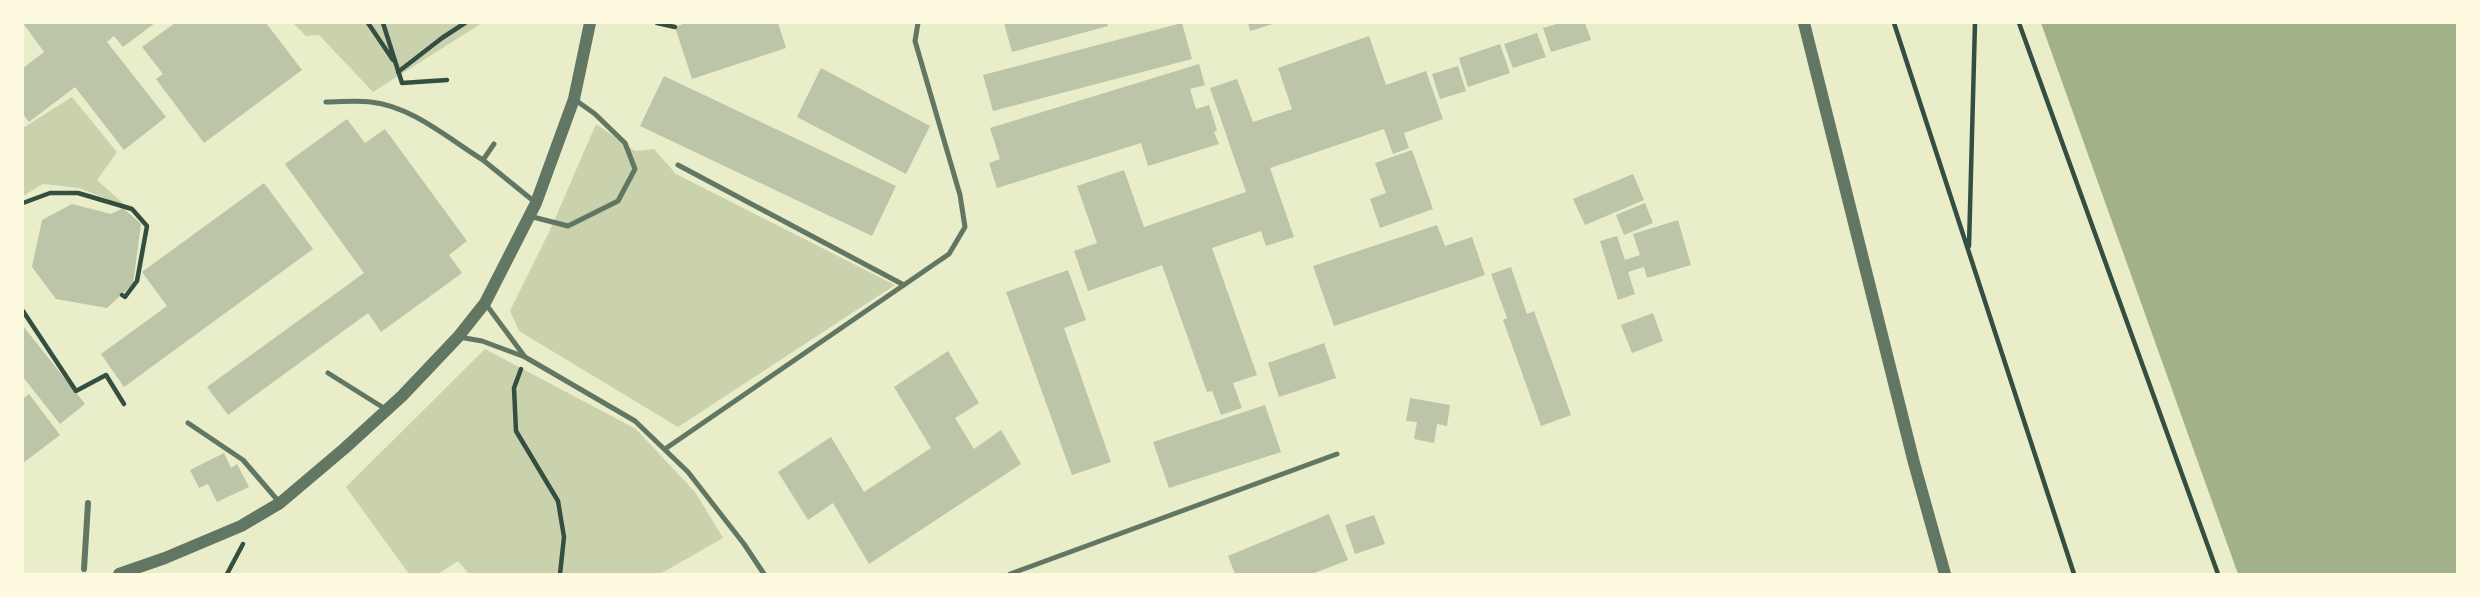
<!DOCTYPE html>
<style>
body{margin:0}
#map{position:relative;width:2480px;height:597px;overflow:hidden;background:#e9edc9;font-family:Raleway,sans-serif}
canvas{display:block}
.frame{position:absolute;inset:0;border:24px solid #fefae0;pointer-events:none}
</style>
<div id="map">
<canvas width="2480" height="597"></canvas>
<div class="frame"></div>
</div>
<script>
const ctx = document.querySelector('canvas').getContext('2d');
ctx.lineJoin = 'round';
function fill(path, color) {
  ctx.fillStyle = color;
  ctx.fill(path, 'evenodd');
}
function trace(path, color, width, dash) {
  ctx.strokeStyle = color;
  ctx.lineWidth = width;
  ctx.lineCap = dash ? 'butt' : 'round';
  ctx.setLineDash(dash || []);
  ctx.stroke(path);
}
const green = new Path2D(`
 M 293,23 L 482,23 L 373,92 L 319,35 L 306,36 Z
 M 72,97 L 117,152 L 97,180 L 127,207 L 79,188 L 43,184 L 23,196 L 23,128 Z
 M 596,124 L 635,151 L 654,149 L 676,174 L 895,285 L 678,427 L 519,331 L 510,311 L 551,228 Z
 M 485,349 L 636,429 L 695,492 L 723,538 L 660,574 L 469,574 L 458,561 L 438,574 L 409,574 L 346,487 Z`);
const water = new Path2D(`
 M 2041,23 L 2457,23 L 2457,574 L 2238,574 Z`);
const building = new Path2D(`
 M 23,23 L 155,23 L 123,47 L 114,36 L 107,42 L 166,117 L 124,150 L 75,87 L 29,122 L 23,114 L 23,68 L 44,52 Z
 M 175,23 L 266,23 L 302,70 L 204,143 L 156,79 L 163,74 L 142,47 Z
 M 686,23 L 778,23 L 786,48 L 692,79 L 675,27 Z
 M 1004,23 L 1107,23 L 1108,26 L 1012,52 Z
 M 1182,23 L 1192,59 L 993,111 L 983,75 Z
 M 1248,23 L 1276,23 L 1250,31 Z
 M 1560,23 L 1585,23 L 1591,40 L 1551,52 L 1543,28 Z
 M 1537,33 L 1546,57 L 1513,68 L 1504,44 Z
 M 1369,36 L 1386,85 L 1426,71 L 1443,119 L 1404,133 L 1409,148 L 1393,154 L 1384,129 L 1270,168 L 1294,237 L 1266,246 L 1261,231 L 1212,248 L 1257,375 L 1233,383 L 1242,408 L 1221,415 L 1212,391 L 1207,392 L 1162,265 L 1088,291 L 1074,251 L 1097,243 L 1077,186 L 1124,170 L 1144,227 L 1246,192 L 1210,88 L 1237,79 L 1253,122 L 1292,109 L 1278,68 Z
 M 1500,44 L 1510,73 L 1468,87 L 1459,58 Z
 M 1199,64 L 1205,85 L 1190,89 L 1196,109 L 1209,105 L 1217,130 L 1214,132 L 1219,144 L 1148,166 L 1141,143 L 997,188 L 989,163 L 1000,159 L 990,128 Z
 M 1458,66 L 1466,91 L 1440,99 L 1432,74 Z
 M 821,68 L 930,126 L 906,174 L 797,117 Z
 M 664,76 L 896,186 L 872,236 L 640,126 Z
 M 347,119 L 365,143 L 385,129 L 467,241 L 449,255 L 462,273 L 381,332 L 368,313 L 228,415 L 207,387 L 364,273 L 285,164 Z
 M 1412,150 L 1433,209 L 1380,228 L 1370,199 L 1386,193 L 1375,163 Z
 M 1633,174 L 1644,200 L 1585,225 L 1573,199 Z
 M 264,183 L 313,249 L 124,387 L 101,354 L 167,306 L 142,272 Z
 M 1645,203 L 1653,223 L 1624,235 L 1616,215 Z
 M 72,204 L 111,214 L 123,208 L 141,224 L 133,284 L 107,308 L 56,299 L 32,267 L 42,220 Z
 M 1678,220 L 1691,265 L 1647,278 L 1644,267 L 1628,272 L 1635,294 L 1618,300 L 1600,241 L 1617,236 L 1625,260 L 1640,255 L 1633,234 Z
 M 1437,225 L 1445,246 L 1472,237 L 1485,275 L 1334,326 L 1313,266 Z
 M 1511,267 L 1527,314 L 1534,311 L 1571,415 L 1541,426 L 1503,320 L 1507,318 L 1491,274 Z
 M 1068,270 L 1086,320 L 1064,328 L 1111,462 L 1072,475 L 1006,292 Z
 M 1653,313 L 1663,341 L 1632,353 L 1621,325 Z
 M 23,326 L 85,404 L 60,424 L 23,377 Z
 M 1324,343 L 1336,378 L 1279,397 L 1268,363 Z
 M 948,351 L 979,403 L 955,418 L 974,449 L 1001,430 L 1021,464 L 869,564 L 833,503 L 808,520 L 778,472 L 831,437 L 864,492 L 931,448 L 894,387 Z
 M 29,394 L 60,435 L 23,463 L 23,399 Z
 M 1410,398 L 1450,405 L 1447,426 L 1437,424 L 1434,443 L 1414,439 L 1417,422 L 1406,421 Z
 M 1265,405 L 1281,452 L 1169,488 L 1153,442 Z
 M 224,453 L 231,468 L 237,464 L 249,487 L 217,502 L 208,484 L 199,488 L 190,470 Z
 M 1329,514 L 1348,560 L 1312,574 L 1235,574 L 1228,556 Z
 M 1374,515 L 1385,544 L 1355,554 L 1345,525 Z`);
const path = new Path2D(`
 M 368,23 L 393,60
 M 383,23 L 402,83 L 447,80
 M 657,23 L 675,27
 M 1894,23 L 2074,574
 M 2019,23 L 2218,574
 M 398,72 L 442,38 L 465,23
 M 23,203 L 50,193 L 78,193 L 132,209 L 147,226 L 137,281 L 125,297 L 122,295
 M 1969,246 L 1975,23
 M 23,311 L 76,391 L 106,375 L 124,404
 M 521,369 L 514,388 L 516,431 L 558,501 L 564,537 L 560,574
 M 227,574 L 243,544`);
const service = new Path2D(`
 M 326,102 C 341,102 356,100 371,102 C 411,106 449,139 483,160
 M 494,144 L 483,160 L 536,203
 M 678,165 L 904,285
 M 529,216 L 568,226 L 618,201 L 635,169 L 625,143 L 595,114 L 574,99
 M 459,337 L 482,341 L 525,357 L 485,303
 M 525,357 L 635,421 L 688,472 L 744,544 L 764,574
 M 328,373 L 387,410
 M 188,423 L 243,460 L 280,503
 M 665,449 L 949,254 L 965,227 L 960,195 L 915,41 L 918,23
 M 1010,574 L 1337,454`);
const pedestrian = new Path2D(`
 M 84,569 L 88,503`);
const tertiary = new Path2D(`
 M 1804,23 L 1914,463 L 1945,574
 M 119,574 L 165,558 L 241,526 L 280,503 L 345,448 L 402,396 L 458,337 L 485,303 L 536,203 L 574,99 L 590,23`);
fill(green, '#cad2ad');
fill(water, '#a3b18a');
fill(building, '#bcc5a7');
trace(path, '#344e41', 4.5);
trace(service, '#617663', 5);
trace(pedestrian, '#617663', 6);
trace(tertiary, '#617663', 12);
</script>
